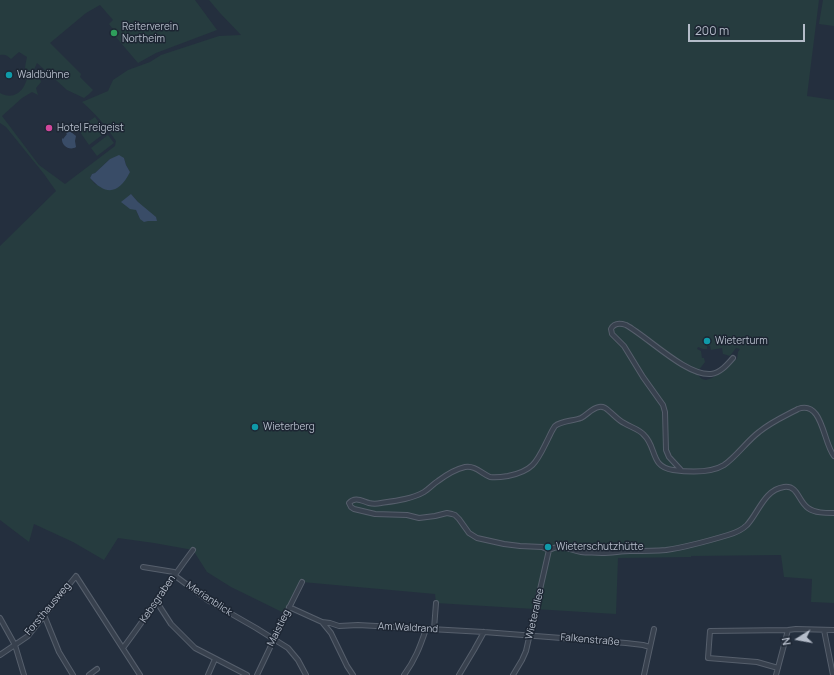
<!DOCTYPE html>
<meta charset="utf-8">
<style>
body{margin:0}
#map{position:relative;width:834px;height:675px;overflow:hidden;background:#242f3e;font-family:Manrope,sans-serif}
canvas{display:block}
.north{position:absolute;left:778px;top:619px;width:40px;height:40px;-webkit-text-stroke:3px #1d2633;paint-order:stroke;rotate:259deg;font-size:11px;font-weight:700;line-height:16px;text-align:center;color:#b4bcc9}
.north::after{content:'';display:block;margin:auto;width:14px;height:18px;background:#b4bcc9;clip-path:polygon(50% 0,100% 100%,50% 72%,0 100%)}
.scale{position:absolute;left:688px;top:24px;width:117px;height:18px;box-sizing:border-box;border:2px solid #b4bcc9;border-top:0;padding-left:5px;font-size:12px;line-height:14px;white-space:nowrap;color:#b4bcc9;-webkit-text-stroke:3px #1d2633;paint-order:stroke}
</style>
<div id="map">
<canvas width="834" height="675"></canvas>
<div class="north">N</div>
<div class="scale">200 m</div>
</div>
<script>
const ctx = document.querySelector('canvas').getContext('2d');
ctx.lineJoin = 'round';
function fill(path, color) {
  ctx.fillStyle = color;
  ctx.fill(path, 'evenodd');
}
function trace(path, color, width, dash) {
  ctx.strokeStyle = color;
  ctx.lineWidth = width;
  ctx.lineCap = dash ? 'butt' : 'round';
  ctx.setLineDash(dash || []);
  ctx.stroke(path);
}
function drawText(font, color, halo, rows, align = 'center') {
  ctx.font = font + ' Manrope,sans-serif';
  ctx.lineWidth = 3;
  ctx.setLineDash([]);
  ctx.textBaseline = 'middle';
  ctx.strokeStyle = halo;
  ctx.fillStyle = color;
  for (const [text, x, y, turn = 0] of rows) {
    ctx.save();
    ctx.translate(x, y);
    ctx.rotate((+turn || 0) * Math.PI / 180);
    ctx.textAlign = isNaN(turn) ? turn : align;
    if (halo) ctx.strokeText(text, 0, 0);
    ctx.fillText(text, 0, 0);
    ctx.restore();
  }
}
const green = new Path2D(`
 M 0,0 L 195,0 L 217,30 L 156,53 L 138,63 L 115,36 L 116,33 L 109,24 L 113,20 L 100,5 L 86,13 L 50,43 L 81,74 L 80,77 L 93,90 L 89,94 L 84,98 L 67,90 L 37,63 L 32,74 L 40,78 L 41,82 L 36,88 L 38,95 L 32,92 L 22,98 L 2,116 L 39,165 L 65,184 L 115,146 L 116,141 C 106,126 95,113 82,102 L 108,91 L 113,80 L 128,70 L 150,62 L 161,55 L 219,36 L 241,35 L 220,13 L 209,0 L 819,0 L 807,96 L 834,100 L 834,603 L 811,602 L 812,579 L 784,577 L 781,555 L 691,556 L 691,557 L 618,558 L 616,614 L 436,603 L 435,594 L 302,582 L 284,613 L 231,587 L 207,572 L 193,550 L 154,543 L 118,538 L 104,560 L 73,542 L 34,524 L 29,542 L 0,520 L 0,246 L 56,191 L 44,174 L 6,127 L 0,123 L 0,93 C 9,98 17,96 23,88 C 24,86 26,82 27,79 C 27,76 25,73 25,70 C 25,66 26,61 27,57 L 19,52 L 11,59 C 7,55 5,54 0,55 ZM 124,158 L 126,165 L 130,172 L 100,186 L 95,184 L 90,178 L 92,174 L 95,173 L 110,159 ZM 131,194 L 138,202 L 140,219 L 136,210 ZM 707,346 L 710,346 L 711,350 L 722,348 L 723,354 L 730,356 L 736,348 L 740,349 L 738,352 L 737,359 L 734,360 L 712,378 L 706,380 L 702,379 L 696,373 L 696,371 L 698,371 L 705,362 L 704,358 L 702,358 L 701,351 L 697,349 L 698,347 L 703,349 L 707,349 Z
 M 823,0 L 834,0 L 834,26 L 819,24 Z
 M 95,117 L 106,132 L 89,145 L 78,129 Z
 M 108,135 L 114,143 L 97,156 L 91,148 Z`);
const water = new Path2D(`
 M 68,132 L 71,132 L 76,136 L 75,141 L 76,147 C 70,151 61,146 62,138 L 63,139 L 67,134 L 66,133 Z
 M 119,155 L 124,158 L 126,165 L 130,172 C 119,194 106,196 90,178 L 92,174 L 95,173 L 110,159 Z
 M 131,194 L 138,202 L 156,217 L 157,221 L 148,221 L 144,222 L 140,219 L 136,210 L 130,209 L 121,202 Z`);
const street = new Path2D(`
 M 681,470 L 669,457 L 666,450 L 665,412 L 663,405 L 643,377 L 624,346 L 612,334 L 611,329 C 614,323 620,323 626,325 C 648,337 686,376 711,374 C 720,373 727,365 733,358
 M 549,550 L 542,547 L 520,546 L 504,544 L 477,538 L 469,533 L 459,519 L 455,515 L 452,514 L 447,513 L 435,516 L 419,518 L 407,515 L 375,514 L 354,509 L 351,507 L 349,503 C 355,496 362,501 369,503 C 373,504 376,504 381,503 C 395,501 412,499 424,492 C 429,489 433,484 438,481 C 446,475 456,469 465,467 C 475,465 482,474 490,477 C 496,478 502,477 508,476 C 534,471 537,461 548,439 C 550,435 552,430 555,426 C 561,421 573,421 581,418 C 587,415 592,408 599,407 C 603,406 606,408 609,411 C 614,415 618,420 624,423 C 630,427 639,429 644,435 C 657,447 650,467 673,470 C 688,472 711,473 724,465 C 736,457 747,441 759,432 C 771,422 785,416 798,409 C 823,400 823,443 834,456
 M 549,550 C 562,543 568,550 581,552 C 588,553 595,552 602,553 C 612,553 621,551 630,551 C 642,551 654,551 666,550 C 687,547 708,541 728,535 C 735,533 742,530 747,525 C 759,512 764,490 784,487 C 798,485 798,501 808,508 C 815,513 825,513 834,513
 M 143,567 L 174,572 L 174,575 L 209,601 L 256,628 L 288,648 L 298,660 L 306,675
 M 156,602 L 160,607 L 171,624 L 195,648 L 247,675
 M 289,607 L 322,622 L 330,623 L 339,626 L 358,625 L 484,632 L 626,643 L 643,645 L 650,647
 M 44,615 L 59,652 L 73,675
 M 0,618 L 15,645 L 24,675
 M 322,622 L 331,633 L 347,666 L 353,675
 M 434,629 L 436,603
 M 824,630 L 833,675
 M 123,648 C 147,616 169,582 193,550
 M 0,655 L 28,636 L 76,576 L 140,675
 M 778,668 L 757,662 L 708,658 L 710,631 L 788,630 L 796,629 L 834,630
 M 89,675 L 97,669
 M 208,675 L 215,659
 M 257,675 L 286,614 L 302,582
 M 404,675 C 415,660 420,647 426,629
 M 459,675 L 474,650 L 484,632
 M 513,675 L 522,660 L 526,651 L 549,550
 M 644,675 L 654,629
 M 776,675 L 788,630`);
const markers = [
 [114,33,4,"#2e9e5b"],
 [9,75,4,"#0f9aa8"],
 [49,128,4,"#d1479c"],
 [707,341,4,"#0f9aa8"],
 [255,427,4,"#0f9aa8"],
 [548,547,4,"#0f9aa8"]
];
const poiNames = [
 ["Reiterverein",122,27],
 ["Northeim",122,39],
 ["Waldbühne",17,75],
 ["Hotel Freigeist",57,128],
 ["Wieterturm",715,341],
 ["Wieterberg",263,427],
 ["Wieterschutzhütte",556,547]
];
const streetNames = [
 ["Kebsgraben",158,599,-56],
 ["Merianblick",209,599,34],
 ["Forsthausweg",48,609,-50],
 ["Wieterallee",535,614,-77],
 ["Maistieg",279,628,-64],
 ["Am Waldrand",408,628,3],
 ["Falkenstraße",590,640,5]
];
fill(green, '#263c3f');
fill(water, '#394c67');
trace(street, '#565f6c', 6);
trace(street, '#38414e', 4);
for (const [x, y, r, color] of markers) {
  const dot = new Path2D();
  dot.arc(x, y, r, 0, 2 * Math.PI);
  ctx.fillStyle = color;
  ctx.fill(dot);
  trace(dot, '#1d2633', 1.5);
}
drawText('10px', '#b4bcc9', '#1d2633', poiNames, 'left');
drawText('10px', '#b4bcc9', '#1d2633', streetNames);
</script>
